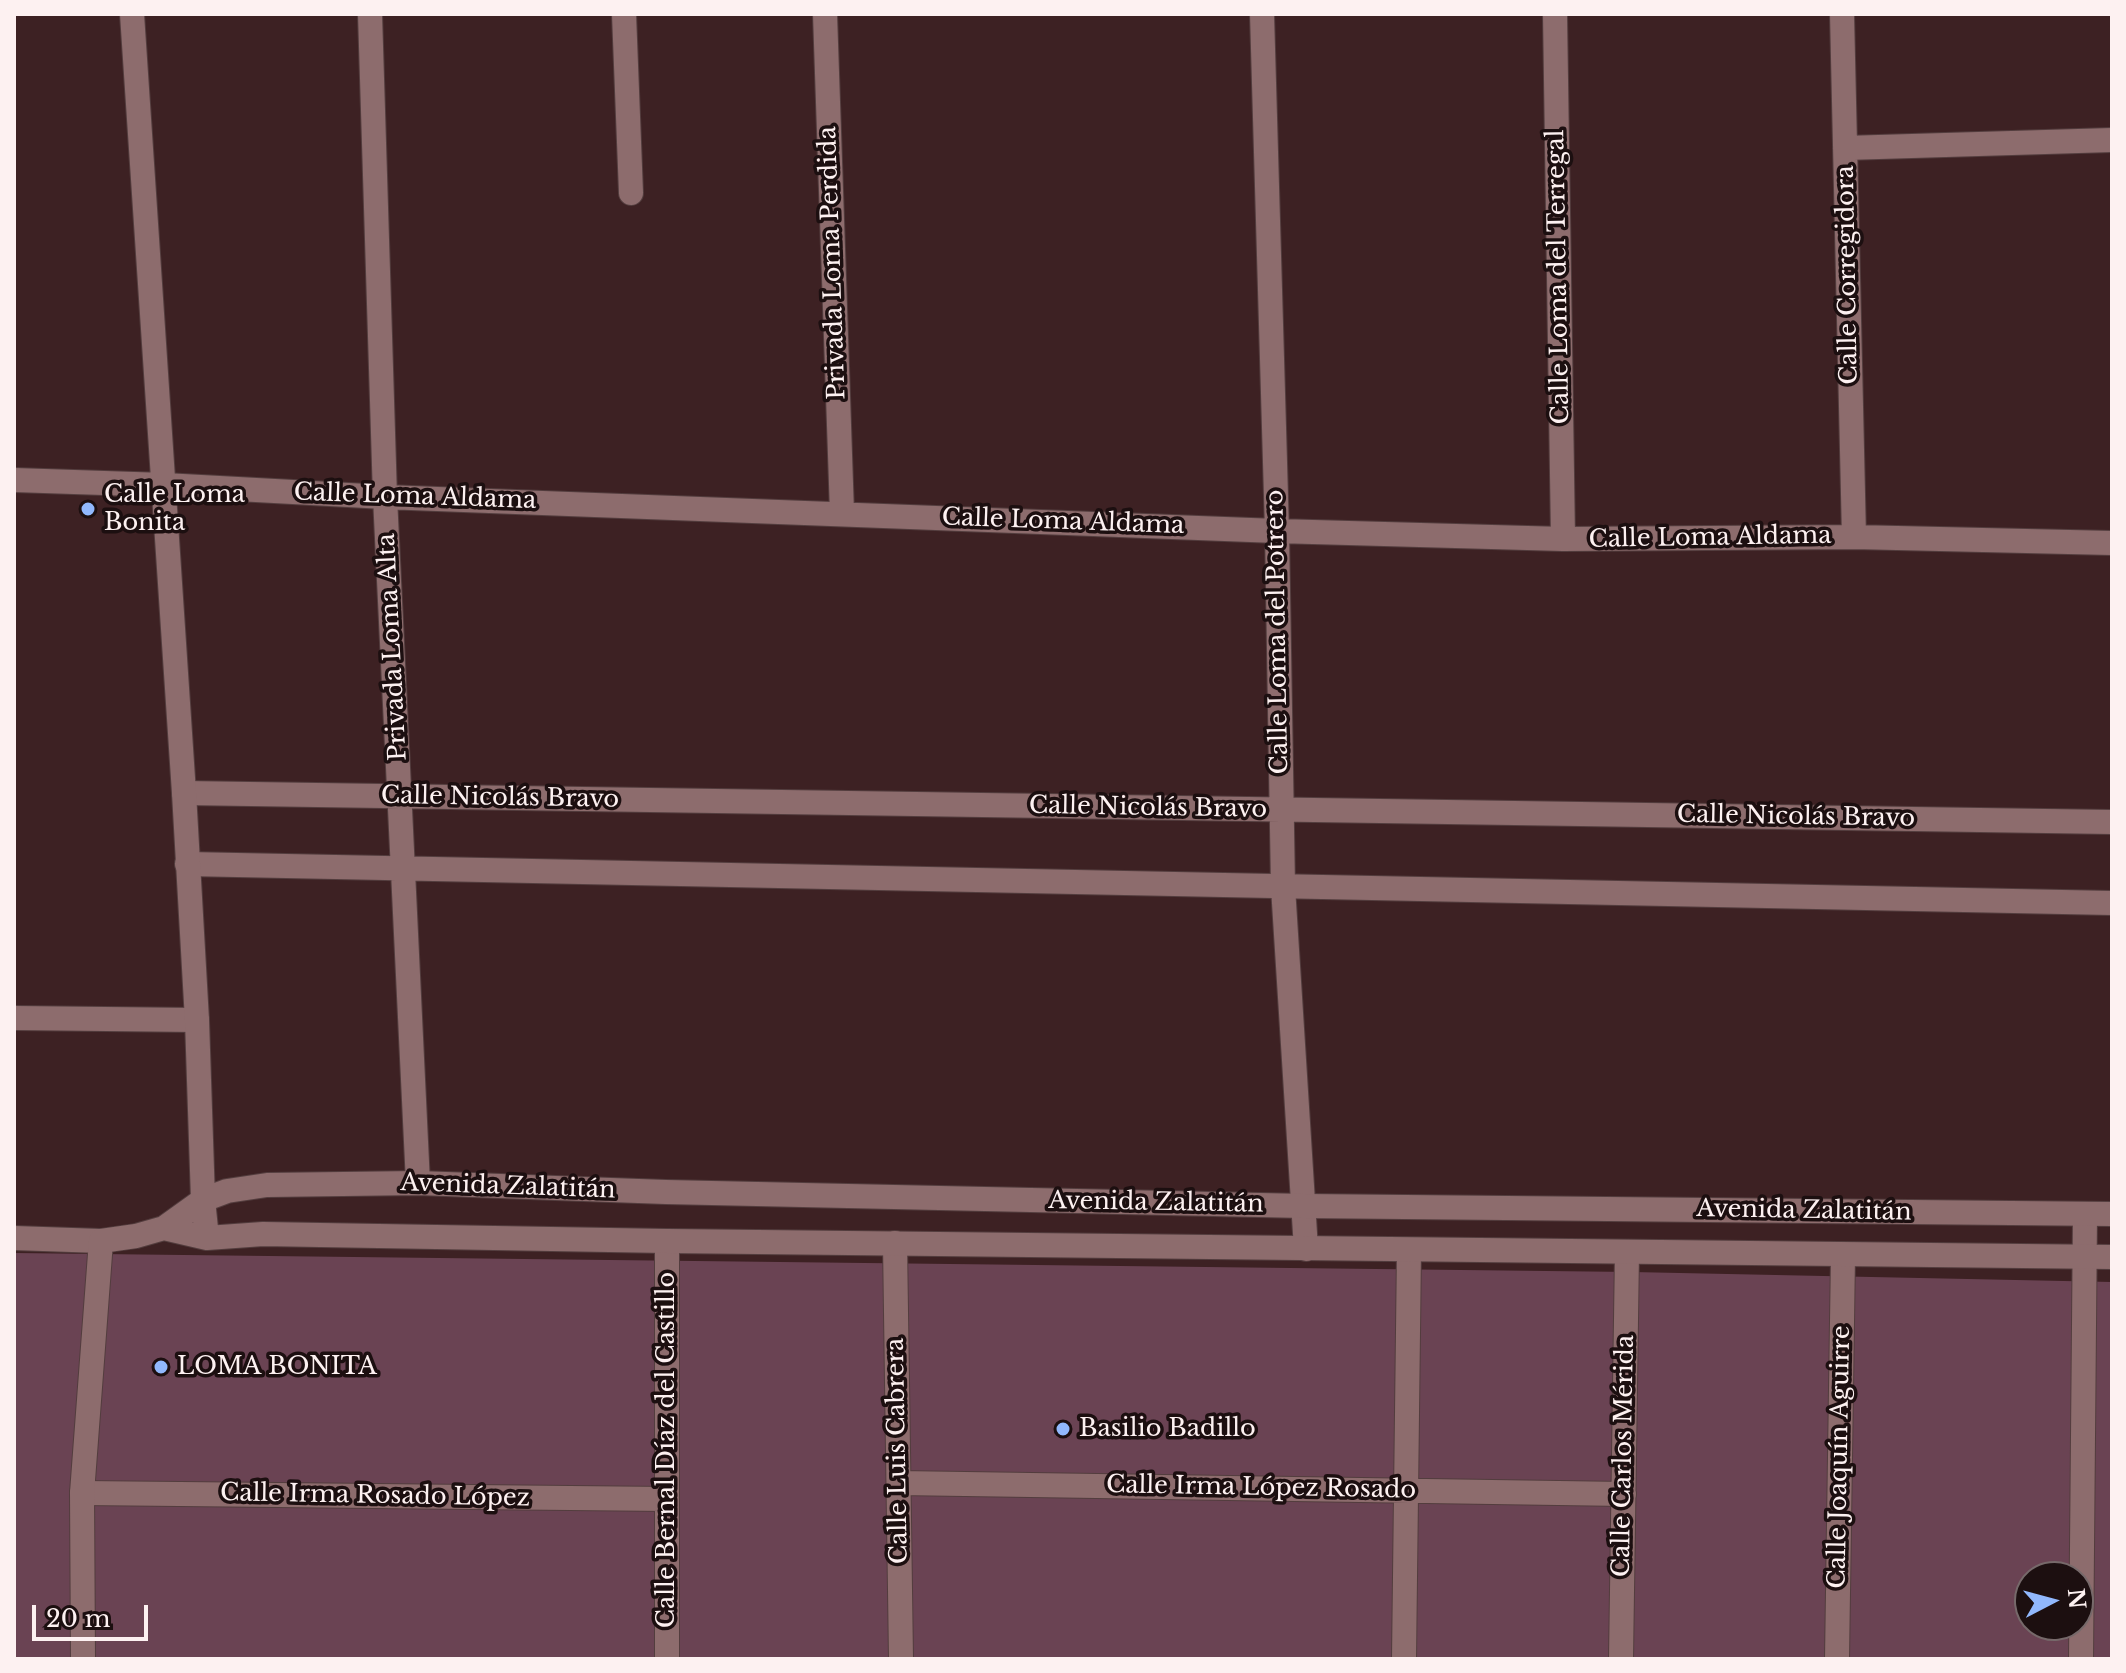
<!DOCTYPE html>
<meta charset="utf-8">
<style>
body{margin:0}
#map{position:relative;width:2126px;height:1673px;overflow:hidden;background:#3d2123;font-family:"Libre Baskerville",serif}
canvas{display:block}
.frame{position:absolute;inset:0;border:16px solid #fdf1f1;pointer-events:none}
.north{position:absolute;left:2014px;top:1561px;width:80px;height:80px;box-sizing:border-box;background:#1c0f10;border:2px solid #76696a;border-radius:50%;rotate:84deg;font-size:22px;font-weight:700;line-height:32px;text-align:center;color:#fdf1f1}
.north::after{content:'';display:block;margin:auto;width:28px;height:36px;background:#91b8fd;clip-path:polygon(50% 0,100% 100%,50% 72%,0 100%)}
.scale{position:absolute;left:32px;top:1605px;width:116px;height:36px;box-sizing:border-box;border:4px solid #fdf1f1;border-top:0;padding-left:10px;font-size:24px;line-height:28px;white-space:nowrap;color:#fdf1f1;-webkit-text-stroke:6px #1c0f10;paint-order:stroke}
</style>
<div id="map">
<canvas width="2126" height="1673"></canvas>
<div class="frame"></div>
<div class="north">N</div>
<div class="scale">20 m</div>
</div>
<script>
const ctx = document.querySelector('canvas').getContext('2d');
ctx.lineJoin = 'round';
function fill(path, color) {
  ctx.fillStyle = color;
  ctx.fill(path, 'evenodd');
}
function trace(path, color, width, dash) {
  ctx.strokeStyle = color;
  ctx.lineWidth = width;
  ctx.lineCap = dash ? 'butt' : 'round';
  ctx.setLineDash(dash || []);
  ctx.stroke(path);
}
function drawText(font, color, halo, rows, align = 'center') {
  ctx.font = font + ' "Libre Baskerville",serif';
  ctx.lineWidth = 7;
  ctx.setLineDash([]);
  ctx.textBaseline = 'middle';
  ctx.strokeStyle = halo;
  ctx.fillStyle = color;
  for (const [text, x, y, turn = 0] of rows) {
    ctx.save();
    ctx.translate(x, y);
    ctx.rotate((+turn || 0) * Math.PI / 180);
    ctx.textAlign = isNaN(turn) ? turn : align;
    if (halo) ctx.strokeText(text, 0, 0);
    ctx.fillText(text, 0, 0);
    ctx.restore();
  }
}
const building = new Path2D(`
 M 14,1253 L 1632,1272 L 2112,1282 L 2112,1659 L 14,1659 ZM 2030,1577 L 2078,1577 L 2078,1625 L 2030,1625 Z`);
const street = new Path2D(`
 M 370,14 L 385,497 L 418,1183
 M 624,14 L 631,193
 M 825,14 L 842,513
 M 1262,14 L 1277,531 L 1283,887 L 1306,1249
 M 1555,14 L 1563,539
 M 1842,14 L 1854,537
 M 1845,148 L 2112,140
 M 164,485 L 385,497 L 1277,531 L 1563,539 L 1854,537 L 2112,543
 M 184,793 L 2112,822
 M 187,864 L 2112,903
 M 14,1018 L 197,1020
 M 14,1238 L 101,1241
 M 667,1241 L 667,1659
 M 895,1243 L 901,1659
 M 899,1483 L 1624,1494
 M 82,1493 L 667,1499
 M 1404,1659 L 1409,1250
 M 1621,1659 L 1627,1252
 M 1837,1659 L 1843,1255
 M 2081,1659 L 2085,1214`);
const secondary = new Path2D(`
 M 132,14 L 184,793 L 197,1020 L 203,1200 L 207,1238
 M 14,480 L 164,485
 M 164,1228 L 207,1238 L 263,1234 L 667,1241 L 2112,1257
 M 83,1659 L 82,1493 L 101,1241 L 136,1236 L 164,1228 L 203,1200 L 227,1191 L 267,1185 L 418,1183 L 666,1192 L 1304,1206 L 2112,1214`);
const markers = [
 [88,509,8,"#91b8fd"],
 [161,1367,8,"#91b8fd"],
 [1063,1429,8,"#91b8fd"]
];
const streetNames = [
 ["Privada Loma Perdida",833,263,-92],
 ["Calle Corregidora",1848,275,-91],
 ["Calle Loma del Terregal",1559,277,-91],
 ["Calle Loma Aldama",415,497,2],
 ["Calle Loma Aldama",1063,522,2],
 ["Calle Loma Aldama",1710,538,-1],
 ["Calle Loma del Potrero",1278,632,-91],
 ["Privada Loma Alta",393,647,-93],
 ["Calle Nicolás Bravo",500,798,1],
 ["Calle Nicolás Bravo",1148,808,1],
 ["Calle Nicolás Bravo",1796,817,1],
 ["Avenida Zalatitán",508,1187,2],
 ["Avenida Zalatitán",1156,1203,1],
 ["Avenida Zalatitán",1804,1211,1],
 ["Calle Bernal Díaz del Castillo",667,1450,-90],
 ["Calle Luis Cabrera",898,1451,-91],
 ["Calle Carlos Mérida",1624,1456,-89],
 ["Calle Joaquín Aguirre",1840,1457,-89],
 ["Calle Irma López Rosado",1261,1488,1],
 ["Calle Irma Rosado López",375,1496,1]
];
const poiNames = [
 ["Calle Loma",104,495],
 ["Bonita",104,523],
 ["LOMA BONITA",177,1367],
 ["Basilio Badillo",1079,1429]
];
fill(building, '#6a4353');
trace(street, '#533d3e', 26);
trace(secondary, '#533d3e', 26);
trace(street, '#8d6c6d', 24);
trace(secondary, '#8d6c6d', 24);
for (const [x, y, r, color] of markers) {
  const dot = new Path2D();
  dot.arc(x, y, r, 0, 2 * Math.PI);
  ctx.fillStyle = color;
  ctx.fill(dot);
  trace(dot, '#1c0f10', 3);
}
drawText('24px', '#fdf1f1', '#1c0f10', streetNames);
drawText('24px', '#fdf1f1', '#1c0f10', poiNames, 'left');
</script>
